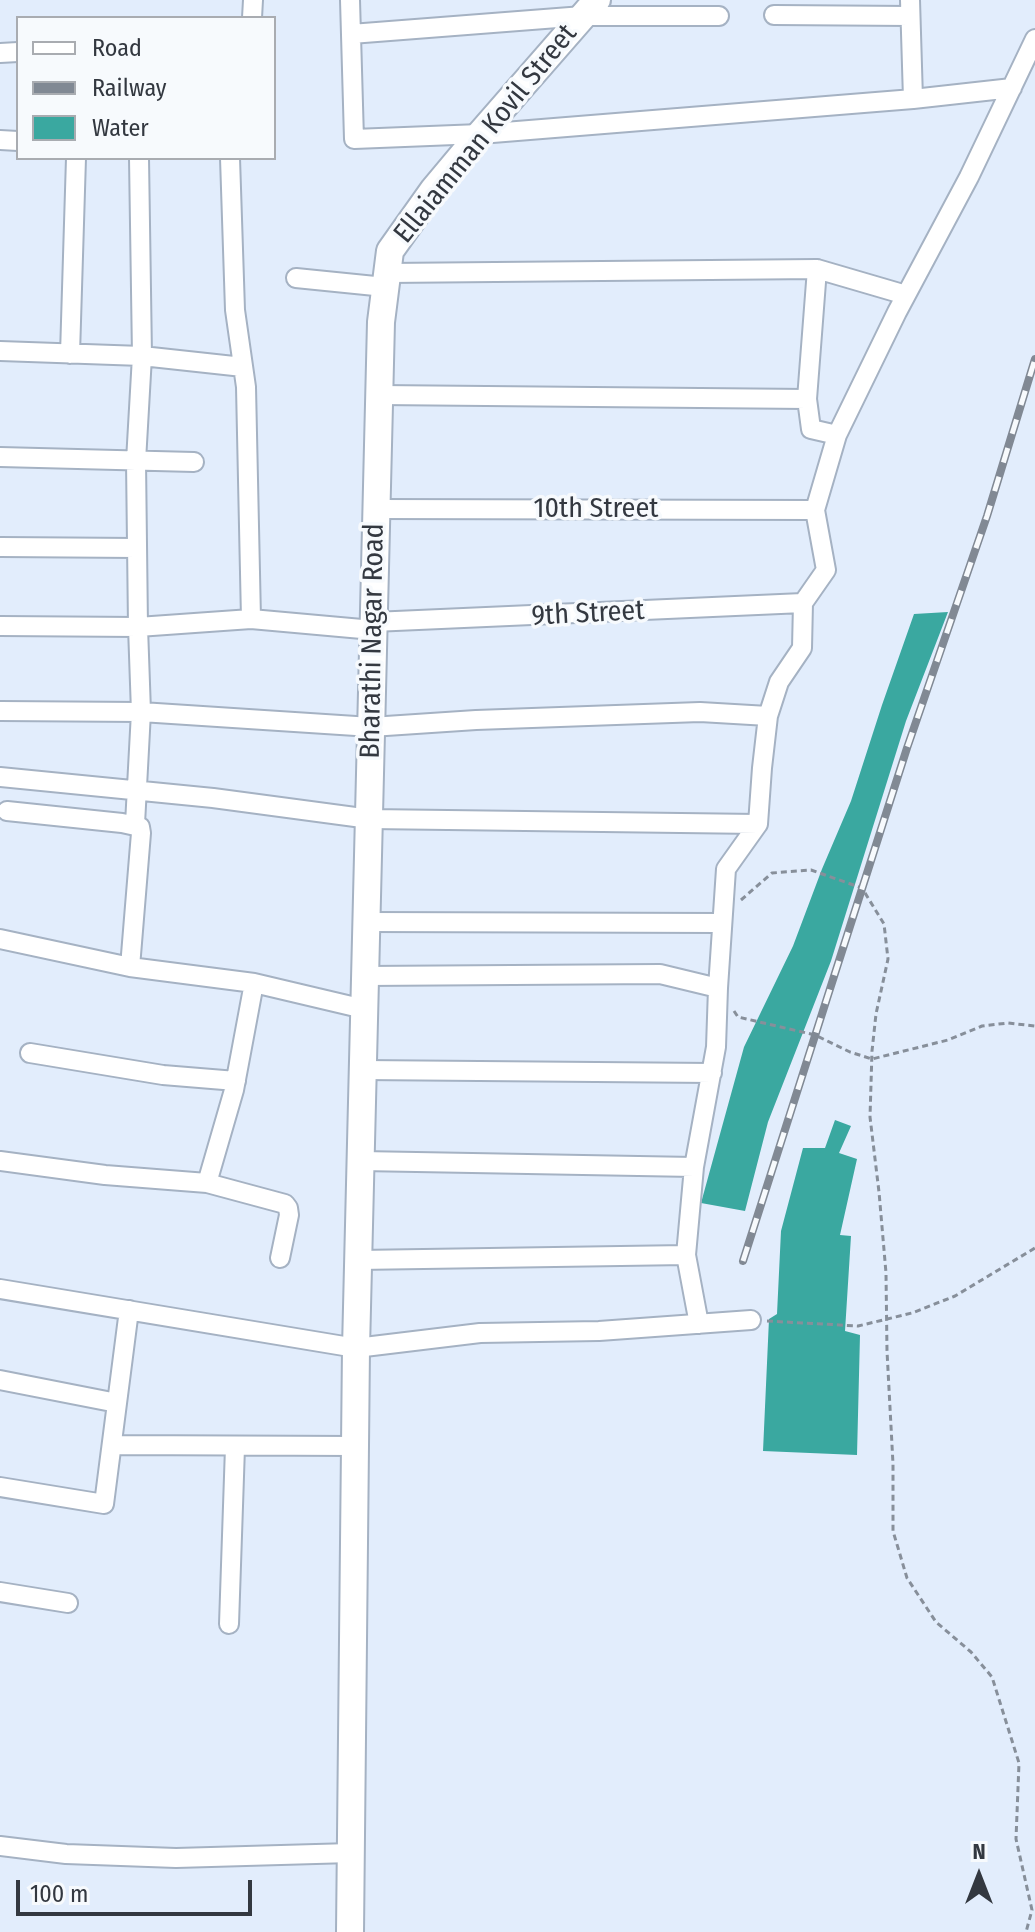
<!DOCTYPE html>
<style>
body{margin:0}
#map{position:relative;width:1035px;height:1932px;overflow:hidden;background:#e2edfc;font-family:"Fira Sans Condensed",sans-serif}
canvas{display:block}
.legend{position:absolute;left:16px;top:16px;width:260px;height:144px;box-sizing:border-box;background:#f7fafd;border:2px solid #a9acb1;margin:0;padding:10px 14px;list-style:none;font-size:24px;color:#333840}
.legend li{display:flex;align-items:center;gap:16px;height:40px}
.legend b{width:40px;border:2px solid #a9acb1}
.north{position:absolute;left:939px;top:1836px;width:80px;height:80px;-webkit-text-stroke:6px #f7fafd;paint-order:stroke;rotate:0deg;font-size:22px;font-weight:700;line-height:32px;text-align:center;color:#333840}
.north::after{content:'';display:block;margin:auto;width:28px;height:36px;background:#333840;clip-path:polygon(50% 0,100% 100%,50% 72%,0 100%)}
.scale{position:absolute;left:16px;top:1880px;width:236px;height:36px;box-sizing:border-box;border:4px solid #333840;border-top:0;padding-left:10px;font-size:24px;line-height:28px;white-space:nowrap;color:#333840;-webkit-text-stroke:6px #f7fafd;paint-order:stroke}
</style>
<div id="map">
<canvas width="1035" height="1932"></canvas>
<ul class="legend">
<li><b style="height:10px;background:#fff"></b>Road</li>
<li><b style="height:10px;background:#818994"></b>Railway</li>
<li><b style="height:22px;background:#3aa8a0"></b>Water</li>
</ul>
<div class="north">N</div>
<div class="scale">100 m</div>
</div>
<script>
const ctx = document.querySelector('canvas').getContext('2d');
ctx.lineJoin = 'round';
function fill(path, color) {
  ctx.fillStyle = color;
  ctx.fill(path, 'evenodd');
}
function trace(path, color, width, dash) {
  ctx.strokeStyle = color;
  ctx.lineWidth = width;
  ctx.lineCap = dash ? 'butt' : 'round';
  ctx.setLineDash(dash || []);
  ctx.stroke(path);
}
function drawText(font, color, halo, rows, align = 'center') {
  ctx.font = font + ' "Fira Sans Condensed",sans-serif';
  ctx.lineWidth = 7;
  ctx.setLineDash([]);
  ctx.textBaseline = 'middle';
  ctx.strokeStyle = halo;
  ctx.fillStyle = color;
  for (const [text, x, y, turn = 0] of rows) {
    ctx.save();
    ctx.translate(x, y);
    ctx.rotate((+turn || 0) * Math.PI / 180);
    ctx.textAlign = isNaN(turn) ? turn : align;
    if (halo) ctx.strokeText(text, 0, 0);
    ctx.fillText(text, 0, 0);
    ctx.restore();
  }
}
const water = new Path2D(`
 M 948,612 L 906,721 L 831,961 L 768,1122 L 745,1211 L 701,1203 L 744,1047 L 793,946 L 822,869 L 851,801 L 882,705 L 914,614 Z
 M 835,1120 L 851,1126 L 839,1153 L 857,1159 L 840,1235 L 851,1236 L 845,1331 L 860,1335 L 857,1455 L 763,1451 L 769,1319 L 777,1314 L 781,1231 L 803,1148 L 825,1148 Z`);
const path = new Path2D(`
 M 741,900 L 772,873 L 811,870 L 862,888 L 884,924 L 888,959 L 876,1014 L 872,1051 L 870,1117 L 879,1192 L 886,1273 L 887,1351 L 893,1464 L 893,1531 L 907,1578 L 936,1622 L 971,1652 L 992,1677 L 1019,1763 L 1016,1839 L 1032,1910 L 1026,1932
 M 734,1011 L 738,1017 L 815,1035 L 850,1052 L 872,1059 L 948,1040 L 982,1026 L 1008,1023 L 1035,1026
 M 767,1321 L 858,1326 L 912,1313 L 955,1296 L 1035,1248`);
const street = new Path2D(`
 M 350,0 L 354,139 L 480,134 L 913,99 L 1012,88
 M 910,0 L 913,99
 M 774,15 L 910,16
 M 252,18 L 253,0
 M 351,34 L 583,16 L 719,16
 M 0,53 L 18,52
 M 0,140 L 18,141
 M 230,158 L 235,310 L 246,387 L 251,619 L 373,630
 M 817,269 L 807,399 L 811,429 L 837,435
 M 388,273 L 817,269 L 906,295
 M 296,278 L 385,287
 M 0,351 L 142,356 L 243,367
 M 70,354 L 76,158
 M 379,395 L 807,399
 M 0,457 L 194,462
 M 376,509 L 815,510
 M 0,547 L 137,548
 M 373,622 L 803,603
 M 0,626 L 138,627 L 251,619
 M 0,711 L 141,712 L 371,727 L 476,720 L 700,712 L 768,716 L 762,768 L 758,824 L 726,869 L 718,988 L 716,1047 L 694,1167 L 686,1255 L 699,1324
 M 768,716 L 779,682 L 802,648 L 803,603 L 826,570 L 815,510 L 837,435 L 897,312 L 969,177 L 1035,39
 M 0,777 L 213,798 L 370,819 L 758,824
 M 7,811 L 122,823 L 140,827 L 141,833 L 130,967
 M 135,824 L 141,712 L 138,627 L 136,461 L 142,356 L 139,158
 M 366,922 L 722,923
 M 0,939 L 130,967 L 254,983 L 364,1009
 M 365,976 L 660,974 L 718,988
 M 30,1053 L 163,1075 L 236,1081
 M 363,1070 L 712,1073
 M 0,1161 L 105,1175 L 207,1183 L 234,1090 L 254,983
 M 361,1161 L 694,1167
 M 207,1183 L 285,1204 L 288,1208 L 289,1215 L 280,1258
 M 358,1260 L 686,1255
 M 0,1289 L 356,1348 L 480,1333 L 599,1331 L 751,1320
 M 0,1380 L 117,1403
 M 112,1445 L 355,1446
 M 0,1487 L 104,1504 L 129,1310
 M 0,1592 L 68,1603
 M 229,1624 L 235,1447
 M 0,1846 L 66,1854 L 176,1858 L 351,1853`);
const secondary = new Path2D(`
 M 350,1932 L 356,1348 L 381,322 L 390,251 L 434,189 L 480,134 L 597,0`);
const rail = new Path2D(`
 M 743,1261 L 907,748 L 987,516 L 1035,359`);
const streetNames = [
 ["Ellaiamman Kovil Street",486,134,-51],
 ["10th Street",596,509],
 ["9th Street",588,614,-3],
 ["Bharathi Nagar Road",373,641,-89]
];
fill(water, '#3aa8a0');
trace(street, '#a5b2c3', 22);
trace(secondary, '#a5b2c3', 30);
trace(path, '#878f9a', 3, [6, 4]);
trace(street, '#fff', 18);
trace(secondary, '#fff', 26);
trace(rail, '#818994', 8);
trace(rail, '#f7fafd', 5, [15]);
drawText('28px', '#333840', '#f7fafd', streetNames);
</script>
